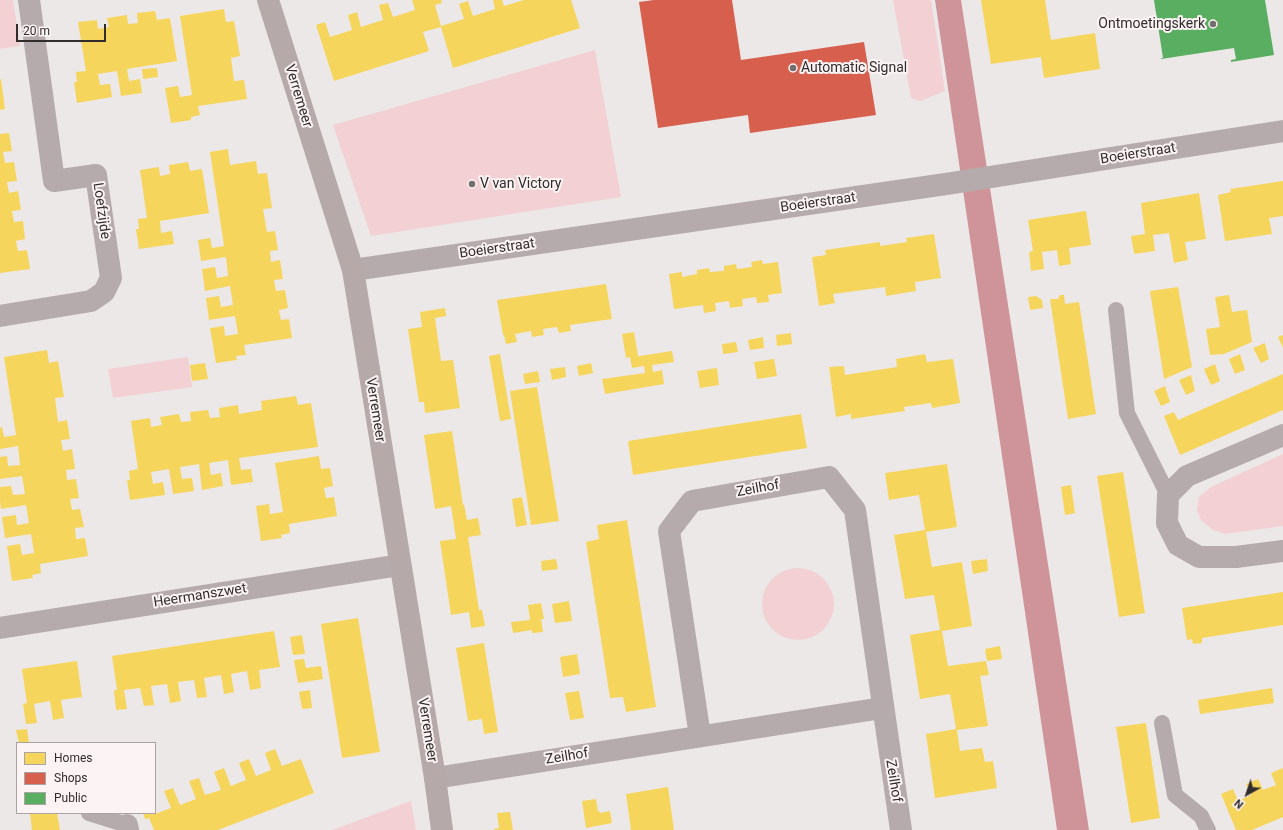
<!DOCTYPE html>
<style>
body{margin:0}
#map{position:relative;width:1283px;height:830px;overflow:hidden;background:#ede8e8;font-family:Roboto,sans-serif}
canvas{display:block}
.legend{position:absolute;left:16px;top:742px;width:140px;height:72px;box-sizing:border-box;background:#fcf3f4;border:1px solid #aba4a4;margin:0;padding:5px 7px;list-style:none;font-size:12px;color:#312d2d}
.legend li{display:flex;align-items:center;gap:8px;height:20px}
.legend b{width:20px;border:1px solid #aba4a4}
.north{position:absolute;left:1227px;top:774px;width:40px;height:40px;-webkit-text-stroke:3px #fcf3f4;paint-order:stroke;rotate:220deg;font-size:11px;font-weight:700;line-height:16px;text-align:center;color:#312d2d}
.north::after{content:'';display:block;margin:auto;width:14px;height:18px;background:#312d2d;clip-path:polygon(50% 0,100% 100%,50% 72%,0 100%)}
.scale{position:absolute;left:16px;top:24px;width:90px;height:18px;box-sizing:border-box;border:2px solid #312d2d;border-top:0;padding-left:5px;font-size:12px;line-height:14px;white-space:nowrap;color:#312d2d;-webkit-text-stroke:3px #fcf3f4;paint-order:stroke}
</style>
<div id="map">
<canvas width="1283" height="830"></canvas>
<ul class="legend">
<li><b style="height:11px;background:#f6d55c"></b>Homes</li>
<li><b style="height:11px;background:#d6604d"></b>Shops</li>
<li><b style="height:11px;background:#5aae61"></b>Public</li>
</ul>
<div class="north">N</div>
<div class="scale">20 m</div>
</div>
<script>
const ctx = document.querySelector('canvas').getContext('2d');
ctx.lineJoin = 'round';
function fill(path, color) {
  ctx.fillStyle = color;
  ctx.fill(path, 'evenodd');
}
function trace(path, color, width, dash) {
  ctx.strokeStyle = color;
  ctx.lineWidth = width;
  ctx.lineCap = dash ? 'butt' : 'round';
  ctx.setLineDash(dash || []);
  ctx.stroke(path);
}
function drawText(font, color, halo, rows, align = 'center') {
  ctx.font = font + ' Roboto,sans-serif';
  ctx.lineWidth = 4;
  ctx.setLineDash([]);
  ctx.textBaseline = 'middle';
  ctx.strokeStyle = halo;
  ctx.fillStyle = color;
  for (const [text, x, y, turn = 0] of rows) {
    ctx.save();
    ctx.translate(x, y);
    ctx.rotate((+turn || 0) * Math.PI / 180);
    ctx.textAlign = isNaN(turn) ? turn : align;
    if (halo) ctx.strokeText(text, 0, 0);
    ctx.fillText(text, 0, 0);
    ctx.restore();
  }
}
const green = new Path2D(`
 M 0,0 L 13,0 L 20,46 L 0,49 Z
 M 893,0 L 931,0 L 945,91 L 920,101 L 911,98 Z
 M 595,50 L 621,197 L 371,236 L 333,125 Z
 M 188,357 L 192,387 L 113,398 L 108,369 Z
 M 1283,454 L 1283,526 L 1225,534 L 1213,530 L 1201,520 L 1197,510 L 1199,497 L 1211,487 Z
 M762 604a36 36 0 1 1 72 0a36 36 0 1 1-72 0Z
 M 411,801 L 416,830 L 332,830 Z`);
const water = new Path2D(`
 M 935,0 L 961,0 L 1089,830 L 1057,830 Z`);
const homes = new Path2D(`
 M 412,0 L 441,0 L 442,3 L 435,5 L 441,26 L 464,19 L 459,4 L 468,1 L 473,16 L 495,9 L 493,0 L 502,0 L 504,6 L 524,0 L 571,0 L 580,28 L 453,68 L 441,27 L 423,32 L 429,51 L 334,81 L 316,25 L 325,22 L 330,37 L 352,30 L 348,15 L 357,12 L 361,27 L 383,20 L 379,5 L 388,3 L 393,17 L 415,10 Z
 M 981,0 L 1045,0 L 1051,40 L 1095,33 L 1100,69 L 1044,78 L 1041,57 L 991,64 Z
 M 224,9 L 226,22 L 234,21 L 240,56 L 231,58 L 234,81 L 244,80 L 247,99 L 198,106 L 200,115 L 191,117 L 191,120 L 171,123 L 165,88 L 178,86 L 180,97 L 192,95 L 180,16 Z
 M 155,11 L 157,20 L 170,18 L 177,61 L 127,69 L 129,81 L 140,79 L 142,93 L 121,96 L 117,71 L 98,74 L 100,85 L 110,84 L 112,97 L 77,103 L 74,82 L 77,82 L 76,72 L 86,71 L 78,22 L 97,20 L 98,29 L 109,27 L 107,18 L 127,15 L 128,24 L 138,23 L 137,13 Z
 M 157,68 L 158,77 L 143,79 L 142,69 Z
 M 1,79 L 5,109 L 0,110 L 0,80 Z
 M 9,133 L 12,151 L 3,152 L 5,163 L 14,162 L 17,181 L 7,182 L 9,193 L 18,191 L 21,210 L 12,211 L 14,222 L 23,221 L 25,239 L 16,241 L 18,251 L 27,250 L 30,269 L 0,273 L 0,134 Z
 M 228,149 L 230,165 L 256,161 L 258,174 L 267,173 L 272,208 L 263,209 L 267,232 L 275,231 L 278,250 L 270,251 L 271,262 L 280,260 L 283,279 L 274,280 L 276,291 L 285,290 L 288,308 L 279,310 L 281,320 L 289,319 L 292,338 L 244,345 L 246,355 L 236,356 L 237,360 L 216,363 L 210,328 L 224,326 L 225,336 L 238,334 L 235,316 L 209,320 L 206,298 L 219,296 L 221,307 L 233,305 L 230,286 L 205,291 L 202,269 L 215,267 L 217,278 L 228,276 L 226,257 L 201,261 L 198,240 L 210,238 L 212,248 L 224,246 L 210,152 Z
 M 188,162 L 190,171 L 202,169 L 209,213 L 160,221 L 161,233 L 172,231 L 174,244 L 139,249 L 136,229 L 139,229 L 138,219 L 147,218 L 140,170 L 159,167 L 160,176 L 170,174 L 169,165 Z
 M 1283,181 L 1283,216 L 1269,218 L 1272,234 L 1225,241 L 1218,195 L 1231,192 L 1230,189 Z
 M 1199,193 L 1206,239 L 1185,242 L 1188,260 L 1174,263 L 1169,233 L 1153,235 L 1155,251 L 1134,254 L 1131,236 L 1145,234 L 1141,203 Z
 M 1086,211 L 1091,245 L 1069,248 L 1071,264 L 1059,266 L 1057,250 L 1042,252 L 1044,269 L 1031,271 L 1029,252 L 1033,251 L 1028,220 Z
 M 934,234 L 941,278 L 915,282 L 916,291 L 886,296 L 885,287 L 833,294 L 835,303 L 819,306 L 812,257 L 826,255 L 825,250 L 880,242 L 880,246 L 907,242 L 906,238 Z
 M 762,260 L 763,264 L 778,262 L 782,293 L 768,295 L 769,302 L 757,303 L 756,297 L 742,299 L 743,306 L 730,308 L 729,301 L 715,303 L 716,311 L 704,313 L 703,305 L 674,309 L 669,274 L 682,272 L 682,277 L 697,274 L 697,270 L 709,268 L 710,272 L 724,271 L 724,266 L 736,264 L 737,269 L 752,267 L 751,262 Z
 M 606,284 L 612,319 L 570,325 L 571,331 L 559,333 L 557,327 L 543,329 L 544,335 L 532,337 L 531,331 L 515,334 L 517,342 L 506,344 L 504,335 L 503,335 L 497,300 Z
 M 1178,287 L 1192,367 L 1164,379 L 1150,291 Z
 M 1060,295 L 1064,295 L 1065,304 L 1079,302 L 1096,414 L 1068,419 L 1050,299 L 1058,299 Z
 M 1229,295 L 1232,312 L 1247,310 L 1252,342 L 1224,354 L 1210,355 L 1206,329 L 1220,327 L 1215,297 Z
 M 1036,296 L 1042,300 L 1043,308 L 1030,310 L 1028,297 Z
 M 445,308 L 446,316 L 435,318 L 441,361 L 453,360 L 460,408 L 425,413 L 424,402 L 419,402 L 408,329 L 422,327 L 420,312 Z
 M 634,332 L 638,356 L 633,357 L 672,351 L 674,362 L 652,365 L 653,372 L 662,370 L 664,384 L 605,394 L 602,379 L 645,373 L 644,366 L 632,368 L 630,357 L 626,358 L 622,334 Z
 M 791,333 L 792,344 L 777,346 L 776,335 Z
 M 1283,335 L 1283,348 L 1278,337 Z
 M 763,337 L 764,348 L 750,350 L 748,340 Z
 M 736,342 L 738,352 L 723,354 L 722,344 Z
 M 1265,343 L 1269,359 L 1261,363 L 1253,348 Z
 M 47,350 L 49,363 L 58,361 L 64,397 L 55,398 L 58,422 L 67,420 L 70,439 L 61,440 L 63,451 L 72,449 L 75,469 L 66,470 L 67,480 L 76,479 L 79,498 L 70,499 L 72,510 L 80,509 L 84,527 L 75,528 L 76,539 L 85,538 L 88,556 L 40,564 L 41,573 L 32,575 L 33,578 L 12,581 L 7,546 L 20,544 L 22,555 L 34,553 L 31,534 L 5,538 L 2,517 L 16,515 L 17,525 L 29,523 L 26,505 L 1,509 L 0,501 L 0,487 L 11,486 L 13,495 L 25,494 L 22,476 L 0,479 L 0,457 L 7,456 L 8,466 L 20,465 L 18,446 L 0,449 L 0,428 L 2,427 L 4,437 L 16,435 L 4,357 Z
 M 500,354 L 511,419 L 500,421 L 489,356 Z
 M 925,354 L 927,362 L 953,359 L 960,403 L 932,408 L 931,403 L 904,407 L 905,411 L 851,419 L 851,414 L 836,417 L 829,367 L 844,366 L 845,375 L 897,367 L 896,359 Z
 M 1240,354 L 1245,370 L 1235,374 L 1229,359 Z
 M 774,359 L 777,376 L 757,379 L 754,362 Z
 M 205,363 L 208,379 L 192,381 L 190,365 Z
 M 591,363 L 593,373 L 579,376 L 577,366 Z
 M 1215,364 L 1220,381 L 1211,385 L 1204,369 Z
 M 565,367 L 566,377 L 552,380 L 550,369 Z
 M 717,368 L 719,385 L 700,388 L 697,371 Z
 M 538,371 L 540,382 L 525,384 L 523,374 Z
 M 1283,374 L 1283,410 L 1180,455 L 1164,416 L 1174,412 L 1178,420 Z
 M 1191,375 L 1195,391 L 1186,395 L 1179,380 Z
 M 1165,386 L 1170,402 L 1161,406 L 1154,391 Z
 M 537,387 L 559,521 L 531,525 L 510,391 Z
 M 296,396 L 298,405 L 311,403 L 318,447 L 239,458 L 241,470 L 251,469 L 253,482 L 231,485 L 228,460 L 209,463 L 211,475 L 221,473 L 223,486 L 202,490 L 199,464 L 180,467 L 182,479 L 192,478 L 194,491 L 173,494 L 169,469 L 151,472 L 153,484 L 163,482 L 165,495 L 130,500 L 127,480 L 130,480 L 129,471 L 138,469 L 131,421 L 150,418 L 151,427 L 162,425 L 160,417 L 179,414 L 181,422 L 191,421 L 190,412 L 208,410 L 210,418 L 220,417 L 219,408 L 238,405 L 239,414 L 262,410 L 261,401 Z
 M 801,414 L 807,448 L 633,475 L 628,441 Z
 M 452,431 L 463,505 L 464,504 L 467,520 L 478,518 L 481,535 L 468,537 L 479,610 L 482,610 L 485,626 L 471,628 L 469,612 L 451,615 L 440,541 L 456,539 L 451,506 L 435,509 L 424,435 Z
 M 319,456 L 321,469 L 330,468 L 333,486 L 324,488 L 326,498 L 334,497 L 337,516 L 289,524 L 290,533 L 281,535 L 282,538 L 261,541 L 256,506 L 269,504 L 270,514 L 283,512 L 275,463 Z
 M 947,464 L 957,527 L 926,532 L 932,567 L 962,562 L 972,626 L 942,631 L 948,666 L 986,661 L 989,675 L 980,676 L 988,726 L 957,730 L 960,751 L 982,748 L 985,762 L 993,761 L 997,788 L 935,798 L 926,734 L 956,729 L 950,694 L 920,699 L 910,635 L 940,630 L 934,595 L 905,599 L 894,535 L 925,530 L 919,495 L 889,500 L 885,473 Z
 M 1123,472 L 1145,613 L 1119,617 L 1097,476 Z
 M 1071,485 L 1075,513 L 1065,515 L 1061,487 Z
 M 522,497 L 527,525 L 516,527 L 512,499 Z
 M 627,520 L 656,707 L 626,712 L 623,697 L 610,698 L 586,542 L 599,539 L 597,525 Z
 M 556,559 L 558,569 L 542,571 L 541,561 Z
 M 987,559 L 988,571 L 973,574 L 971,561 Z
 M 1283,592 L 1283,625 L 1202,638 L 1202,643 L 1193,644 L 1192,639 L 1187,640 L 1182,608 Z
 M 569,601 L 572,621 L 555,623 L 552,604 Z
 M 541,603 L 544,619 L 541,619 L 543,632 L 532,633 L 532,630 L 513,633 L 511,622 L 530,620 L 528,605 Z
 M 358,618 L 380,752 L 342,758 L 321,624 Z
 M 274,631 L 280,667 L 259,670 L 261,688 L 250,690 L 247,671 L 231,674 L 234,692 L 224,694 L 221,675 L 204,678 L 207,697 L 197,698 L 194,680 L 178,682 L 181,701 L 170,703 L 167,684 L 151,686 L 154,705 L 144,706 L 140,688 L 124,690 L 127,709 L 116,710 L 114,690 L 117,690 L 112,656 Z
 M 302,635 L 305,654 L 293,655 L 290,637 Z
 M 484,643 L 498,732 L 484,734 L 482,719 L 468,721 L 456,648 Z
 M 1000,646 L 1002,659 L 987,661 L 985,649 Z
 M 577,654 L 580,674 L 563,677 L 560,657 Z
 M 304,659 L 306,668 L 321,666 L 323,679 L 298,683 L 294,660 Z
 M 77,661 L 82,697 L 61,700 L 64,718 L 53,720 L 50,701 L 34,704 L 37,723 L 26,724 L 23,704 L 27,703 L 22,669 Z
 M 1272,688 L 1274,703 L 1200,714 L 1198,700 Z
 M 310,690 L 312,708 L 302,709 L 299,692 Z
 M 579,691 L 584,718 L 570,720 L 565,693 Z
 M 1146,723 L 1160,818 L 1131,823 L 1116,727 Z
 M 27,729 L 29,743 L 19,743 L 16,730 Z
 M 275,749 L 282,766 L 301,759 L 314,793 L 218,830 L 154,830 L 149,818 L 145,819 L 143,813 L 155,813 L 155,814 L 171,808 L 164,791 L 173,788 L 180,805 L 196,799 L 189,781 L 199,778 L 205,795 L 221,790 L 214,772 L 224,768 L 231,786 L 246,780 L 239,763 L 249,759 L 256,776 L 271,770 L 265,753 Z
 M 1283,768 L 1283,817 L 1252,830 L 1236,830 L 1221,794 L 1233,789 L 1238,801 L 1251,795 L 1246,784 L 1258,779 L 1263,790 L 1276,785 L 1271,773 Z
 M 668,787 L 674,830 L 631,830 L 626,794 Z
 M 596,799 L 598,812 L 600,811 L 600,813 L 610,811 L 612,823 L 586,828 L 582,801 Z
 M 510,812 L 513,830 L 494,830 L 494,829 L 499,828 L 497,813 Z
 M 30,813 L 57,813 L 60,830 L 32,830 Z`);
const shops = new Path2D(`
 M 654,0 L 732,0 L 741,60 L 864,42 L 876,115 L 750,133 L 748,115 L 658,128 L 639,2 Z`);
const public = new Path2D(`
 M 1154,0 L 1265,0 L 1274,55 L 1231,62 L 1231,60 L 1236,59 L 1234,48 L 1161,59 L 1161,58 L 1163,58 Z`);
const lane = new Path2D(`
 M 1116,310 L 1127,413 L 1168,495
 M 1162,723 L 1175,795 L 1201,816 L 1208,830
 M 89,813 L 127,825`);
const street = new Path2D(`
 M 353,270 L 946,184 L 1283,131
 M 0,316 L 91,301 L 104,292 L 111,278 L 96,175 L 54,181 L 29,0
 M 1283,435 L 1187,476 L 1168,495 L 1167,523 L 1178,545 L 1199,557 L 1236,557 L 1283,551
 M 0,628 L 400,565
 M 700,736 L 669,531 L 692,501 L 829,477 L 855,510 L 901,830
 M 435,778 L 882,708
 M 127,825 L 128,830`);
const secondary = new Path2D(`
 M 268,0 L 353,270 L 435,778 L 442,830`);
const markers = [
 [1213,24,4,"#736e6e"],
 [793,68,4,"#736e6e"],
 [472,184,4,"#736e6e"]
];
const poiNames = [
 ["Ontmoetingskerk",1205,24,"right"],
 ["Automatic Signal",801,68],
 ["V van Victory",480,184]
];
const streetNames = [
 ["Verremeer",298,96,73],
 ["Boeierstraat",1138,154,-9],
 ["Boeierstraat",818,203,-8],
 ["Loefzijde",101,211,82],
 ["Boeierstraat",497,249,-8],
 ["Verremeer",375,410,81],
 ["Zeilhof",758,489,-10],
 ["Heermanszwet",200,596,-9],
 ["Verremeer",427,730,81],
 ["Zeilhof",567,757,-9],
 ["Zeilhof",893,781,81]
];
fill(green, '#f2d0d3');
fill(water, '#cf949a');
fill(homes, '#f6d55c');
fill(shops, '#d6604d');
fill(public, '#5aae61');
trace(lane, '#b6abac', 16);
trace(street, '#b6abac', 22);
trace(secondary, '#b6a9aa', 22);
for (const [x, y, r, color] of markers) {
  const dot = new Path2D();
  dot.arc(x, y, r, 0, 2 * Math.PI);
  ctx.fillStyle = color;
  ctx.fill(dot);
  trace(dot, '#fcf3f4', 1.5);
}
drawText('14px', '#312d2d', '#fcf3f4', poiNames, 'left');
drawText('14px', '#312d2d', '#fcf3f4', streetNames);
</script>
